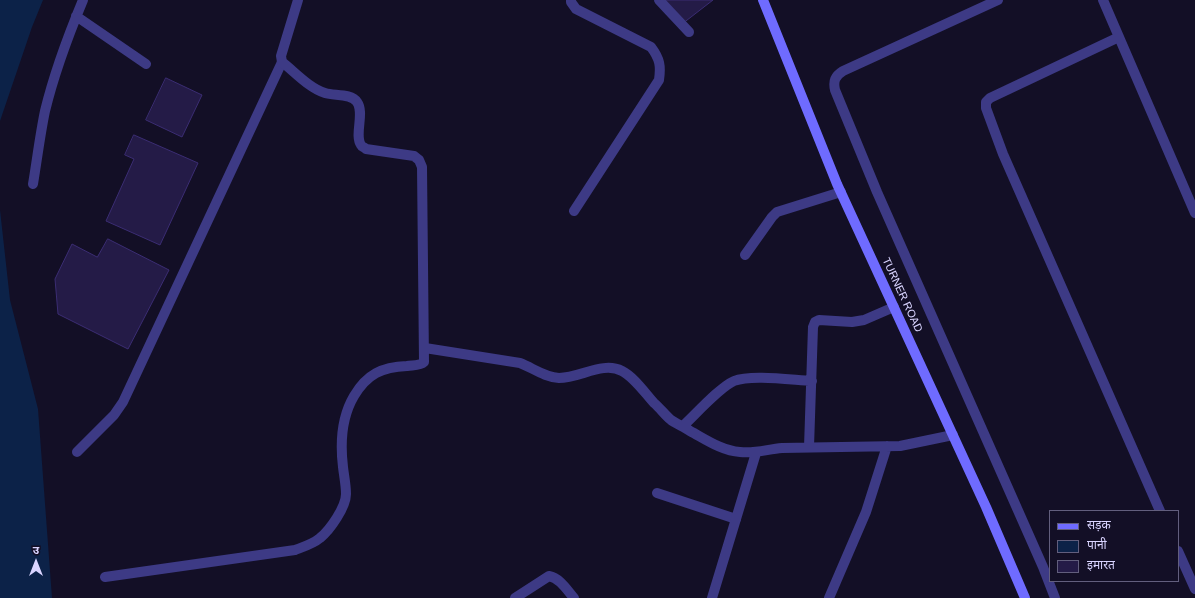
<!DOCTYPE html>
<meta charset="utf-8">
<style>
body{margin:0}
#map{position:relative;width:1195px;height:598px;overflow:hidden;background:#130f26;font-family:Helvetica,"Noto Sans Devanagari",sans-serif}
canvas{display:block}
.legend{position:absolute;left:1049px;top:510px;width:130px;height:72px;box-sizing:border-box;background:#130f26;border:1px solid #625e7d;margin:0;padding:5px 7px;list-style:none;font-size:12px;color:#d9d4ff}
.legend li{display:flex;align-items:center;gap:8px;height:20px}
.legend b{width:20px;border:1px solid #625e7d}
.north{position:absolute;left:16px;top:542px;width:40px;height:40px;-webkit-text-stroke:3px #130f26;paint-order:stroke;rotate:0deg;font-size:11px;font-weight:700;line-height:16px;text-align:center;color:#d9d4ff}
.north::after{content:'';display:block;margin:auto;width:14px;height:18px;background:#d9d4ff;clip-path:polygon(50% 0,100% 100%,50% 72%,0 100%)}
</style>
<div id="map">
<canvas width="1195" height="598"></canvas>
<ul class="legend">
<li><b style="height:5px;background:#6f6bff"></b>सड़क</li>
<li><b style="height:11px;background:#0c2248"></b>पानी</li>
<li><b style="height:11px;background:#241b47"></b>इमारत</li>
</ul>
<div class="north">उ</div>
</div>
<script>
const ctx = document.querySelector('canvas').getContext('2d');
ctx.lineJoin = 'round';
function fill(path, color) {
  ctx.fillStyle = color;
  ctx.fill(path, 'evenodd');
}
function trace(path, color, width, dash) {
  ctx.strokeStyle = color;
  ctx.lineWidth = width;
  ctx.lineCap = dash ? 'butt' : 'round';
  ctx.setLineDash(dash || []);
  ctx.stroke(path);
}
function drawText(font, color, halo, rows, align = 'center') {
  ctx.font = font + ' Helvetica,sans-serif';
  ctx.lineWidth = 3;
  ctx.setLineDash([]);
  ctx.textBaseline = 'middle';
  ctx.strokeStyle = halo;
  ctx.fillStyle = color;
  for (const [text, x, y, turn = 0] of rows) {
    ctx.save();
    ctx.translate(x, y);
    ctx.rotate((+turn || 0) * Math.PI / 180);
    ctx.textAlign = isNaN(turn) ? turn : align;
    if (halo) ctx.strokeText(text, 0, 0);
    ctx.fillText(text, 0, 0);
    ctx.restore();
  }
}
const water = new Path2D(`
 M 0,0 L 43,0 L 32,27 L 0,121 Z
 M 0,210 L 10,300 L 38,409 L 52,598 L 0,598 Z`);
const building = new Path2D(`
 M 663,0 L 713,0 L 682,24 Z
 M 166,78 L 202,95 L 182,137 L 146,120 Z
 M 134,135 L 198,163 L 160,245 L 106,221 L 134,159 L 125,155 Z
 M 108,239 L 169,270 L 128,349 L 58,314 L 55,279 L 72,244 L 97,257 Z`);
const lane = new Path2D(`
 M 998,0 L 843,71 C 835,76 833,81 835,90 L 877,192 L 1043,567 L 1055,598
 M 1103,0 L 1195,213
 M 1119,37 L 990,98 L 986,102 L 986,108 L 1003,154 L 1160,511
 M 77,452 L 114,415 L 123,402 L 282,62
 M 657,493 L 736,519
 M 1178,551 L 1195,589`);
const street = new Path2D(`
 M 571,0 L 571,2 L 576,9 L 651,47 C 660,59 661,66 659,80 L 574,211
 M 659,0 L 689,32
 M 76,16 L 146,64
 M 33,184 C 37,160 40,135 45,111 C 54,74 68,36 83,0
 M 745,255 L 772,217 L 777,212 L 841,192
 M 425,348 L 520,363 C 533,368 544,377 559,378 C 580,378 603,361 622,371 C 634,377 645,393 654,403 C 660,408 665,415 671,420 C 677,424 684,427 690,431 C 705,439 722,451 740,452 C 755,454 768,449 782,448 L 900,446 L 953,435
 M 683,426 C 695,415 720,387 734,381 C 751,374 792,380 812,381
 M 809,447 L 813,327 L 815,322 L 819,320 L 852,322 L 864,320 L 894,307
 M 105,577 L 295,550 C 303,547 313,544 320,538 C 330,530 346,507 346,494 C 346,485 344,476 343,467 C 340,442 341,418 354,396 C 367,374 382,367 407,366 C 413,365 420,366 424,362 L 422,167 L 419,160 L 414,156 L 366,149 C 364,147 362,147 361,145 C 354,135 365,113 357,102 C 351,93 334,96 325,93 C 309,88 295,72 282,62 L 281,56 L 298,0
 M 515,598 L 549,576 C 560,578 567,590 574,598
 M 712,598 L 756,453
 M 829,598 L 866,512 L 887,446`);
const secondary = new Path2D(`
 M 763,0 L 837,184 L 986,507 L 1025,598`);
const streetNames = [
 ["TURNER ROAD",902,295,65]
];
fill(water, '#0c2248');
fill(building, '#241b47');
trace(building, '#3b2d73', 1);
trace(lane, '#3d3a85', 10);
trace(street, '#3d3a85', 10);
trace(secondary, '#6f6bff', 10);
drawText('11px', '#d9d4ff', '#130f26', streetNames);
</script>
